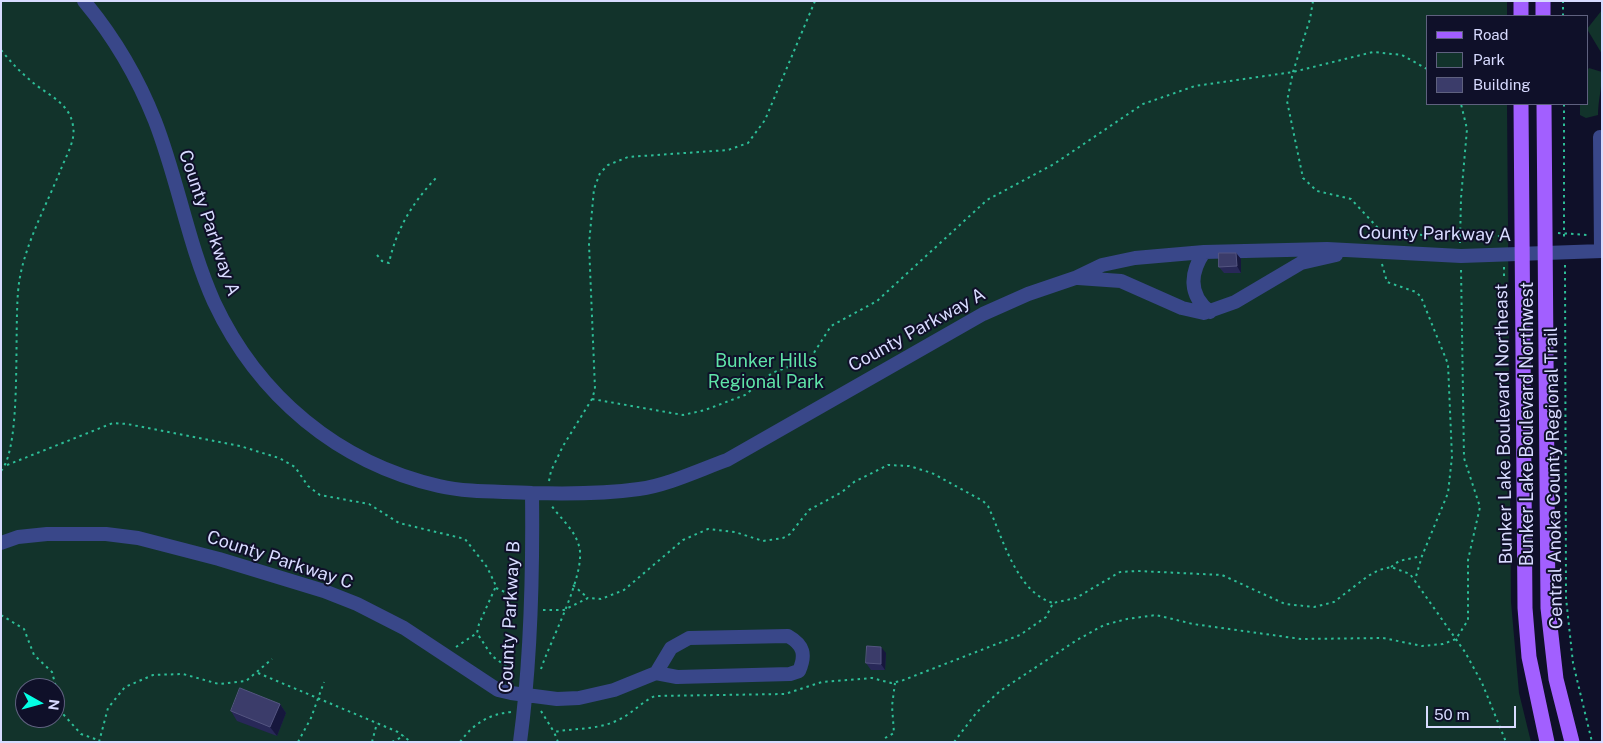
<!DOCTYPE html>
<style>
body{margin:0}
#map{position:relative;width:1603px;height:743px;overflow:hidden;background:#0f1029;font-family:"Public Sans",sans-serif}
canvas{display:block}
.frame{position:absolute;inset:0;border:2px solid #d8dbff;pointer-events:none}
.legend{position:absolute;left:1426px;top:15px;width:162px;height:90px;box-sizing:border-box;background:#0f1029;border:1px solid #5f617f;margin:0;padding:6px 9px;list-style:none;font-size:15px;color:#d8dbff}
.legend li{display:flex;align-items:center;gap:10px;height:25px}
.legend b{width:25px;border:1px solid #5f617f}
.north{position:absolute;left:15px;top:678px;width:50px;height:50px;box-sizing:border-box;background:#0f1029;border:1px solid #5f617f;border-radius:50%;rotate:97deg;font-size:14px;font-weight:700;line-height:20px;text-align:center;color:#d8dbff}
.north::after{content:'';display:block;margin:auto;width:18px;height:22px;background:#04ffe4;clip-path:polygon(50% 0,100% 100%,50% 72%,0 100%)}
.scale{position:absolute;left:1426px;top:706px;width:90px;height:22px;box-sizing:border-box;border:2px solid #d8dbff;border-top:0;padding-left:6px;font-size:15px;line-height:18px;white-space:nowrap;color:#d8dbff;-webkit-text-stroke:4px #0f1029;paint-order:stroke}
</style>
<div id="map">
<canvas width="1603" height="743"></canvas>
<div class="frame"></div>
<ul class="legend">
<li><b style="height:6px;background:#a25fff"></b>Road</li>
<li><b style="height:14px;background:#12332b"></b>Park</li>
<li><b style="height:14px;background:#3b3c6a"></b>Building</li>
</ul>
<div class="north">N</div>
<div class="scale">50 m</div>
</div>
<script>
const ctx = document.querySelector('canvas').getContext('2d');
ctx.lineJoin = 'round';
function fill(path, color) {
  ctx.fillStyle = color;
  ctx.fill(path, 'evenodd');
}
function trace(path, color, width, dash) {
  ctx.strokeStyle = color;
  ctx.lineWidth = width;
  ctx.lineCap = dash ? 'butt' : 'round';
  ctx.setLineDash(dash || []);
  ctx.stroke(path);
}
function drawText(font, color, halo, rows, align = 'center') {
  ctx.font = font + ' "Public Sans",sans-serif';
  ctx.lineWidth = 4;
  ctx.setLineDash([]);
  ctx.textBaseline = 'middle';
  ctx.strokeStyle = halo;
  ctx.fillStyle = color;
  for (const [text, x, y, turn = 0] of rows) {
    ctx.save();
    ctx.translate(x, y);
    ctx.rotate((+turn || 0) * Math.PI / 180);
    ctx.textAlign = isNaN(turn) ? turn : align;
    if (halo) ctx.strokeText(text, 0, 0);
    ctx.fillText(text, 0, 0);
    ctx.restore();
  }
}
const green = new Path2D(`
 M 1,1 L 1507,1 L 1507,16 L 1427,16 L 1427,104 L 1507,104 L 1511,602 L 1519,693 L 1531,742 L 1,742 ZM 25,688 L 55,688 L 55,718 L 25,718 Z
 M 1602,10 L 1602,54 L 1587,29 Z
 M 1589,68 L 1602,72 C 1602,88 1598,100 1598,115 L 1586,118 L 1580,115 L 1580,104 L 1587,104 L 1587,71 Z`);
const path = new Path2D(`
 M 1313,1 L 1310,19 L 1293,72 L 1287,101 L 1303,178 L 1317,191 L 1351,199 L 1377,227 L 1381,233 L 1381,239
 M 1563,16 L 1563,1
 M 1,50 C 10,61 19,71 30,80 C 45,94 70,102 73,126 C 76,140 66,156 61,169 C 47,204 24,246 19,283 C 13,324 23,445 1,471
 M 1564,104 L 1564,240
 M 1381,233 L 1465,237 L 1509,236
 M 1558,233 L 1588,235
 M 1460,243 L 1461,198 L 1467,129 L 1461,104
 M 377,255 L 382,261 L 389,263 C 396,230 412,203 436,178
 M 1382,264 L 1387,282 L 1416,292 L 1421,297 L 1448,364 L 1452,457 L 1448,493 L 1422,556 L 1415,580
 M 1565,265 L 1566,598 L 1573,663 L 1592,742
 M 1504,267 L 1504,276 L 1508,276
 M 592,399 L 683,415 L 705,410 L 745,395 L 772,373 L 810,359 L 831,326 L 877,301 L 987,200 L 1054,164 L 1143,104 L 1195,86 L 1293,72 L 1373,52 L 1402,55 L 1427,69
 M 7,465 L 113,423 L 127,424 L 240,446 L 279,458 L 295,467 L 308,486 L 320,495 L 369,504 L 399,523 L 465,539 L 487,567 L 496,586 L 479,624 L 477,633 L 492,656 L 514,672
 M 549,481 L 551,471 L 563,446 L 592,399 L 595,389 L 589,244 L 594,189 L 600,173 L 608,165 L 628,157 L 728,150 L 748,143 L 765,120 L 815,1
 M 1391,567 L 1399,561 L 1422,556
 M 573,585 L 588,598
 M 496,588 L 518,598
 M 543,610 L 564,610 L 588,598 L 601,599 L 624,590 L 683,540 L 708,529 L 735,532 L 763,541 L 783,538 L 790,534 L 809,510 L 842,492 L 854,482 L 888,465 L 909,466 L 932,473 L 983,501 L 988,506 C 1003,538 1016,592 1053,603
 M 1,615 L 24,629 L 34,655 L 52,672 L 63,714 L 81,734 L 98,740
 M 456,647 L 477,633
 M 541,669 C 550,641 587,573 579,546 C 575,530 560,518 551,505
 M 258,673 L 398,732 L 411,742
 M 541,711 L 554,732
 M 885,738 L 894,733 L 892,706 L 895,683
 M 99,742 L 108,708 L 125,687 L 153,675 L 183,674 L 219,684 L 246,681 L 272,659
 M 298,742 L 311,718 L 324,682
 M 372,742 L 377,723
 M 392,742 L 404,736
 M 460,742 C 473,724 489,714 511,712
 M 558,742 L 554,732 C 574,728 596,730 616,721 C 631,715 641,702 655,696 L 785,694 L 822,682 L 872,678 L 891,683 L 901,681 L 1020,635 L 1046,617 L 1053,603 L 1076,598 L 1120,572 L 1138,571 L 1222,575 L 1285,604 L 1314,607 L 1334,602 L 1368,576 L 1379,570 L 1391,567 L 1410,574 L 1465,652 L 1482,683 L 1506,742
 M 954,742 L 977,712 L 1000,691 L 1077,640 L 1104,625 L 1127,619 L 1156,615 L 1193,624 L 1301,639 L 1383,638 L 1422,646 L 1443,644 L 1456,639 L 1468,620 L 1468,560 L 1480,507 L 1464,458 L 1461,268`);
const minor = new Path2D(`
 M 84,1 C 114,37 138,78 155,121 C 178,180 188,244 214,302 C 258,396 338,463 439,486 C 470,493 501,491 532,493 C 567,494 603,494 639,489 C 668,485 699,470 727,460 L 983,314 L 1028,294 L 1075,278 L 1102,265 L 1135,258 L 1204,252 L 1327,249 L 1461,256 L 1602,251
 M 1600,137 L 1601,251
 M 1204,252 C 1190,273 1188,295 1210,312
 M 1078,278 L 1121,281 L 1182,308 L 1204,313 L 1235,302 L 1301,263 L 1336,255
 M 1,543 L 18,537 L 47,534 L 106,534 L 138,538 L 219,559 L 324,591 L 357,604 L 404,628 L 498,690 L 511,693 L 557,699 L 579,698 L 614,690 L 656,673 L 677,677 L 790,674 L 799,671 C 806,655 804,645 788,636 L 689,638 L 671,648 L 656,673
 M 520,742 C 531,660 533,575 532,493`);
const major = new Path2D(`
 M 1521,1 L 1521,16
 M 1543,16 L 1543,1
 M 1521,104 L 1525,608 L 1529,657 L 1547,742
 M 1544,104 L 1548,608 L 1556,679 L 1572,742`);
const wall = new Path2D(`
 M 1236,253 L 1241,259 L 1241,273 L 1224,273 L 1219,267 Z
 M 886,653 L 885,670 L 871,670 L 866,663 Z
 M 280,704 L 286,713 L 277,736 L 237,721 L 231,711 Z`);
const shadedWall = new Path2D(`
 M 1236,253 L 1241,259 L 1241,273 L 1237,266 Z
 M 881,647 L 886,653 L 885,670 L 881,664 Z
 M 280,704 L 286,713 L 277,736 L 270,727 Z`);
const building = new Path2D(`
 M 1219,253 L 1236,253 L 1237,266 L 1219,267 Z
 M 867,646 L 881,647 L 881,664 L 866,663 Z
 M 240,688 L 280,704 L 270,727 L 231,711 Z`);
const streetNames = [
 ["County Parkway A",209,223,71],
 ["County Parkway A",1435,234,1],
 ["County Parkway A",917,330,-29],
 ["Bunker Lake Boulevard Northeast",1504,424,-91],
 ["Bunker Lake Boulevard Northwest",1527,424,-90],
 ["Central Anoka County Regional Trail",1554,478,-91],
 ["County Parkway C",280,560,18],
 ["County Parkway B",510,617,-87]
];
const parkNames = [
 ["Bunker Hills",766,361],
 ["Regional Park",766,382]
];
fill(green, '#12332b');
trace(path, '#2dbe97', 2, [2.5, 4]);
trace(minor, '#394789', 14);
trace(major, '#a25fff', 15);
fill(wall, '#282858');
fill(shadedWall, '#16173d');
fill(building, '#3b3c6a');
trace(building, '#545581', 1);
drawText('18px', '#d8dbff', '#0f1029', streetNames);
drawText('18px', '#5fe3a7', '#0f1029', parkNames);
</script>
